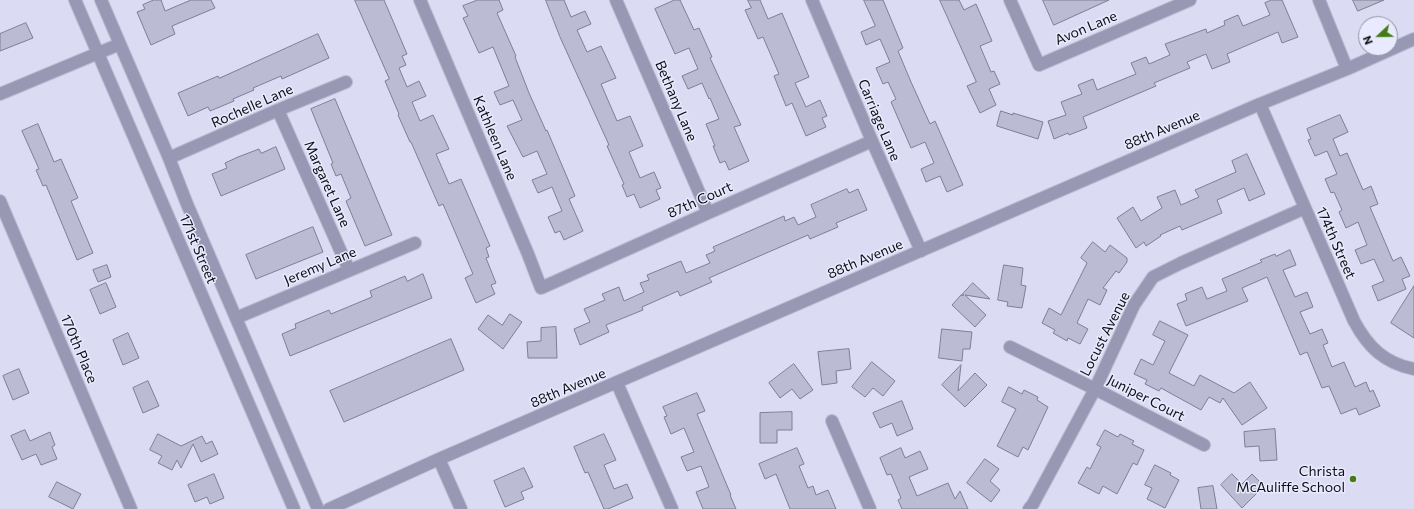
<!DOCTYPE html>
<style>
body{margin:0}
#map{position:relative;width:1414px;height:509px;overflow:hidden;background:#dbdcf4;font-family:Commissioner,sans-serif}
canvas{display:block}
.north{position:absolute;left:1358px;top:16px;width:40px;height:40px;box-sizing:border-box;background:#e9eafd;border:1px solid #9192a0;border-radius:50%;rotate:248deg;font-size:11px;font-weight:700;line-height:16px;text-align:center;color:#0d0d15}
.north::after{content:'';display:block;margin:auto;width:14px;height:18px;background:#437c13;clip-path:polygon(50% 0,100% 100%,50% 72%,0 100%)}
</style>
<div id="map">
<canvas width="1414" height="509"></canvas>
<div class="north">N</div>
</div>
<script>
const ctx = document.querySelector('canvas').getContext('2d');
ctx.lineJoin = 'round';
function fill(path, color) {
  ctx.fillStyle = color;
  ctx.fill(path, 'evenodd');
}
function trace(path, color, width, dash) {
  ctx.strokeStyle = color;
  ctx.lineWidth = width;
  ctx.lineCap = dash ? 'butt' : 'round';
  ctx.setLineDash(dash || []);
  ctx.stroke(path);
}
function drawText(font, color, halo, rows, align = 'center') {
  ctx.font = font + ' Commissioner,sans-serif';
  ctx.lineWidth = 3;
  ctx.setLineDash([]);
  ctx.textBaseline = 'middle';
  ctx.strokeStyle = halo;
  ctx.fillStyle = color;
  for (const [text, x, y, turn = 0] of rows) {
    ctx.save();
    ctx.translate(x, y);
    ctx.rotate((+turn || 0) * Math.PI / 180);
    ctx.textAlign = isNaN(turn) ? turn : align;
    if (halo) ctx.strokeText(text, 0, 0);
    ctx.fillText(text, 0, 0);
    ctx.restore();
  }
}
const building = new Path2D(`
 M 154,0 L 161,0 L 165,11 L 191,0 L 211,0 L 215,8 L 172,26 L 175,34 L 151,45 L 137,12 L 145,9 L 143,5 Z
 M 355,0 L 384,0 L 407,54 L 402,56 L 406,65 L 399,68 L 407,87 L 419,81 L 426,96 L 412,102 L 420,121 L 433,115 L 449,149 L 436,154 L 449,184 L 461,179 L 490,246 L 486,248 L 489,257 L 486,258 L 496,283 L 491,285 L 495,294 L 476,303 L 465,278 L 473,274 L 443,204 L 439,206 L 411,142 L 410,142 L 398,115 L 399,114 L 385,81 L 389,79 Z
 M 478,0 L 499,0 L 503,10 L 497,13 L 516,56 L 515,57 L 529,93 L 546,131 L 547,130 L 575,196 L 569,199 L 583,231 L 564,240 L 560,231 L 555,233 L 548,217 L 562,211 L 552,187 L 538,193 L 532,180 L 547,174 L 537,151 L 523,157 L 507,126 L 522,120 L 513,100 L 500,105 L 494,92 L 509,86 L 493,47 L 479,53 L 463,18 L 468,16 L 463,6 Z
 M 546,0 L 564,0 L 571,17 L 585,11 L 591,24 L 577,30 L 587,52 L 601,46 L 616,78 L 601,84 L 617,121 L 630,116 L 643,146 L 629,152 L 640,178 L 654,172 L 661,188 L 656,190 L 660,199 L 640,208 L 634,194 L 627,197 L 622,185 L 624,184 L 607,146 L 609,145 L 560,37 Z
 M 675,0 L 680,0 L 694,30 L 699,28 L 712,57 L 710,58 L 741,125 L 734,127 L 749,161 L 729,170 L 725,161 L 720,163 L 713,146 L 715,146 L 706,124 L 719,119 L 710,98 L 709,99 L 702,83 L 688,89 L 682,76 L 698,69 L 689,48 L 675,54 L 655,9 Z
 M 748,0 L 760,0 L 768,19 L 782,13 L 809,77 L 795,83 L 806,107 L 820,100 L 827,116 L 822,118 L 826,127 L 806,136 L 792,103 L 786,106 L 774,76 L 779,74 L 763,37 L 758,39 L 745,10 L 751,8 Z
 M 864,0 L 883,0 L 903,48 L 898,51 L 911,82 L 930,124 L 935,121 L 963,185 L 947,192 L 940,176 L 926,182 L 921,169 L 934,163 L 925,142 L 911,148 L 891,102 L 896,99 L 888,82 L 883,84 L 876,68 L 890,62 L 880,39 L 866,45 L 861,32 L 875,26 Z
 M 940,0 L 959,0 L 964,10 L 976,4 L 992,41 L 980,46 L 991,72 L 994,71 L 1000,84 L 989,89 L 996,105 L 980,113 L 967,86 L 976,82 Z
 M 1043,0 L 1109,0 L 1054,25 Z
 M 1272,0 L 1282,0 L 1298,37 L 1282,43 L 1278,32 L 1227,54 L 1230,62 L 1212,69 L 1206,54 L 1187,62 L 1190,68 L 1154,83 L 1156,86 L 1083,117 L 1087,128 L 1069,135 L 1068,133 L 1054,139 L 1048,121 L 1066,115 L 1061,102 L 1082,94 L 1078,85 L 1093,79 L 1097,90 L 1136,74 L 1131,63 L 1146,57 L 1149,64 L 1170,55 L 1165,44 L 1206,29 L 1207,33 L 1225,25 L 1224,21 L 1238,15 L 1243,26 L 1270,15 L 1265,3 Z
 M 1353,0 L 1384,0 L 1358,11 Z
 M 26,23 L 33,38 L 0,51 L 0,34 Z
 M 318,34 L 329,58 L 282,79 L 281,76 L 253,88 L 254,90 L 233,99 L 234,101 L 210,111 L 208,107 L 188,116 L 178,93 L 218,76 L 219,78 Z
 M 335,99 L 392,235 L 365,246 L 346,201 L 351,198 L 341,174 L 336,176 L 331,164 L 333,163 L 311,109 Z
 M 1001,111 L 1013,115 L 1013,113 L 1043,122 L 1038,139 L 997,126 Z
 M 1340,115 L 1348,132 L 1333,139 L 1340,156 L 1347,153 L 1363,190 L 1371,186 L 1378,204 L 1370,207 L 1393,261 L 1401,257 L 1410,276 L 1402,279 L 1406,289 L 1378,301 L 1372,286 L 1384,281 L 1374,259 L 1361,264 L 1355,250 L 1367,245 L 1358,222 L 1346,228 L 1339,212 L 1342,210 L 1334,192 L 1331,193 L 1325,179 L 1337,174 L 1327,151 L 1315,156 L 1308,140 L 1311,139 L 1307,129 Z
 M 38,124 L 54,162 L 61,159 L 78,198 L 71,201 L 93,253 L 77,260 L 46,185 L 43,186 L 36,170 L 39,169 L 22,131 Z
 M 276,147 L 285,169 L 221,196 L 212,174 L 227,168 L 225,163 L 238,157 L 259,149 L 261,153 Z
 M 1247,154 L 1265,194 L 1249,201 L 1244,188 L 1217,200 L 1222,213 L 1182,230 L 1180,226 L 1160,235 L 1161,236 L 1146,246 L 1144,242 L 1136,248 L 1117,218 L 1133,207 L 1141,221 L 1162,208 L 1157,197 L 1175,190 L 1181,205 L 1199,197 L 1195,190 L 1236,172 L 1232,161 Z
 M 847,189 L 849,193 L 858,189 L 867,210 L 836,223 L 838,227 L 810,239 L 808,235 L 771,251 L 709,278 L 712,282 L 680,296 L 678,291 L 642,307 L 643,310 L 606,325 L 609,332 L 580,345 L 574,329 L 590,322 L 584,309 L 605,300 L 602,294 L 619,287 L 624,301 L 644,292 L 640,283 L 649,280 L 647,275 L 681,261 L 686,273 L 710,263 L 706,255 L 715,251 L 713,247 L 784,216 L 785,221 L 794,217 L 798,225 L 816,217 L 811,205 Z
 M 313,227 L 323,252 L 256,279 L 246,255 Z
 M 1093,242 L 1105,252 L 1110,245 L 1127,258 L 1127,262 L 1119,273 L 1116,271 L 1103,288 L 1107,290 L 1100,305 L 1088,299 L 1077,323 L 1088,329 L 1080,344 L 1068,338 L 1067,341 L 1053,333 L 1055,330 L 1042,323 L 1049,308 L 1061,315 L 1087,263 L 1081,258 Z
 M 1290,250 L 1296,265 L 1283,270 L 1295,297 L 1307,292 L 1313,307 L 1300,312 L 1310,334 L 1322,329 L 1328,343 L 1323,345 L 1332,367 L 1344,362 L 1355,387 L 1366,382 L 1370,392 L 1373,390 L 1380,406 L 1359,415 L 1356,408 L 1341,414 L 1329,386 L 1322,388 L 1307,352 L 1300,355 L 1267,277 L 1242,288 L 1248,301 L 1186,326 L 1177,304 L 1187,300 L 1185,294 L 1202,287 L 1207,299 L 1227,291 L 1222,279 L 1262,262 L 1260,260 L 1275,254 L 1276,256 Z
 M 107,265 L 111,277 L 98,282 L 93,270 Z
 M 1004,265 L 1023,268 L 1021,285 L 1026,286 L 1022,308 L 1007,306 L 1008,302 L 998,300 Z
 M 423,274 L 432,298 L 290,356 L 282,334 L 296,328 L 295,324 L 329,310 L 331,314 L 372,297 L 370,291 L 405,276 L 407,281 Z
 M 106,283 L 116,307 L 100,314 L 90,290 Z
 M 973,283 L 990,299 L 965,295 L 986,315 L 975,327 L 952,305 L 961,295 L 964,295 L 962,295 Z
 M 1414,286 L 1414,338 L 1391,323 Z
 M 510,314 L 522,322 L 503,349 L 478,329 L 488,315 L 502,325 Z
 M 1160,321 L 1188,335 L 1169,373 L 1194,386 L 1200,375 L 1234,393 L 1250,382 L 1267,408 L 1242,425 L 1223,398 L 1220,403 L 1209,397 L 1201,410 L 1161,388 L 1159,391 L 1145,384 L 1147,380 L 1134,374 L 1141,359 L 1153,365 L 1165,341 L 1153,335 Z
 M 556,327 L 557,358 L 528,358 L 527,342 L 541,341 L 541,328 Z
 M 942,329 L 972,332 L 970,349 L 963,349 L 962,361 L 939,358 Z
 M 128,333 L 139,358 L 123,365 L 113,340 Z
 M 451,339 L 464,370 L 344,422 L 330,391 Z
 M 849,349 L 851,369 L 836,371 L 837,383 L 822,385 L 818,352 Z
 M 872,362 L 895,381 L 883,396 L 873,388 L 865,397 L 852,387 Z
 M 794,364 L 813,390 L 800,399 L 792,389 L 780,398 L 769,383 Z
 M 961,365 L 958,391 L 975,373 L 987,385 L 965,407 L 942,385 Z
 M 19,369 L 29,393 L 13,400 L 3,376 Z
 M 148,381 L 159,406 L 143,413 L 133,388 Z
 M 1009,387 L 1022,394 L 1024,390 L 1038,397 L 1037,400 L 1048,407 L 1028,450 L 1023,447 L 1018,457 L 997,446 L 1016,409 L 1002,402 Z
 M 697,393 L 705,411 L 697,414 L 731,495 L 730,495 L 736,509 L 703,509 L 696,492 L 709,487 L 701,466 L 687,471 L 681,457 L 694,452 L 684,428 L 671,434 L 664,417 L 667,416 L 663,407 Z
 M 902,401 L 913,429 L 897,436 L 892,423 L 880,428 L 873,413 Z
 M 792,412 L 792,430 L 777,430 L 777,443 L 760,443 L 760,413 Z
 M 1275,429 L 1277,460 L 1260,461 L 1259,446 L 1245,447 L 1244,432 Z
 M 25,430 L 30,441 L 50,432 L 55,445 L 52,447 L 57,459 L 41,465 L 36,454 L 22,460 L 11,436 Z
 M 1105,430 L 1118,437 L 1120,434 L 1134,441 L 1132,444 L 1144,450 L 1137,465 L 1133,463 L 1117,494 L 1103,486 L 1099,494 L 1078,483 L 1087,467 L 1090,469 L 1101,447 L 1097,445 Z
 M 158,434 L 181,446 L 202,436 L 206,444 L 212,441 L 218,454 L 201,462 L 193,444 L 181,468 L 177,460 L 172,470 L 158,463 L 162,456 L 150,450 Z
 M 604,434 L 616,460 L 604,465 L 614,489 L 627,484 L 633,498 L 608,509 L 604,509 L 588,472 L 585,473 L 574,447 Z
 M 797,448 L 804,464 L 799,466 L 808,488 L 813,486 L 816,495 L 828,490 L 836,509 L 790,509 L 776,474 L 765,479 L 759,464 Z
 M 901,448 L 905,458 L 920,451 L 928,469 L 909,477 L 917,496 L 948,483 L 955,499 L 960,491 L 968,509 L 902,509 L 898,500 L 901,498 L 891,474 L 887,475 L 880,458 Z
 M 985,459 L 999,469 L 990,481 L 1000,490 L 991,502 L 967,483 Z
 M 1155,465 L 1171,473 L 1170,475 L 1179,480 L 1165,508 L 1147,499 L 1152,488 L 1145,485 Z
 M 524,468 L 533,487 L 521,492 L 524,499 L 505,507 L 494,481 Z
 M 214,474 L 224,498 L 210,504 L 207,497 L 195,502 L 188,485 Z
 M 1232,474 L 1242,484 L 1252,474 L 1264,486 L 1242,508 L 1221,485 Z
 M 57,482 L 81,494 L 73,509 L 49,497 Z
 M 1213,486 L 1217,509 L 1201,509 L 1198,488 Z`);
const minor = new Path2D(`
 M 75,0 L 294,509
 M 101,0 L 169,158 L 187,204 L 318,509
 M 420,0 L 528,254 L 541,288 L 708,213 L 872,141
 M 616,0 L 708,213
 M 812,0 L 872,141 L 921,251
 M 1010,0 L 1039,65 L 1190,0
 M 1319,0 L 1347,69
 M 0,94 L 120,44
 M 1260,104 L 1354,321 C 1368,347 1384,363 1414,369
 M 278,110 L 349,270
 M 169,158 L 278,110 L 346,82
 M 0,201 L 131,509
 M 236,318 L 415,243
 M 1010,347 L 1095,389 L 1204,445
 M 617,383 L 672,509
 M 832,421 L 870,509
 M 439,459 L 461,509
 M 329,509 L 439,459 L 1260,104 L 1347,69 L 1414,39
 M 1029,509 L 1033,504 L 1095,389 L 1134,305 L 1153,277 L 1181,263 L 1305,208`);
const markers = [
 [1353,479,4,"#437c13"]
];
const streetNames = [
 ["Avon Lane",1086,28,-23],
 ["Bethany Lane",676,101,67],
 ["Rochelle Lane",252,106,-24],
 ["Carriage Lane",879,120,67],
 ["88th Avenue",1162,130,-23],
 ["Kathleen Lane",495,138,67],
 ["Margaret Lane",327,184,66],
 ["87th Court",700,200,-24],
 ["174th Street",1336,243,66],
 ["171st Street",198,249,67],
 ["88th Avenue",865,259,-23],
 ["Jeremy Lane",320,266,-23],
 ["Locust Avenue",1105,334,-63],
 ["170th Place",79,349,67],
 ["88th Avenue",568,388,-23],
 ["Juniper Court",1146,398,27]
];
const poiNames = [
 ["Christa",1345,471],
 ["McAuliffe School",1345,487]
];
fill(building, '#bbbcd3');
trace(building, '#7e7e94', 1);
trace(minor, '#babbd0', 14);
trace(minor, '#9898b5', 12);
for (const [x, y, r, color] of markers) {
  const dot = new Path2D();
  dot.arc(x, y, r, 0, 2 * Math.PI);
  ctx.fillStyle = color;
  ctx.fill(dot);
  trace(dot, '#e9eafd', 1.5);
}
drawText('14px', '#0d0d15', '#e9eafd', streetNames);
drawText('14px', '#0d0d15', '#e9eafd', poiNames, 'right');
</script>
